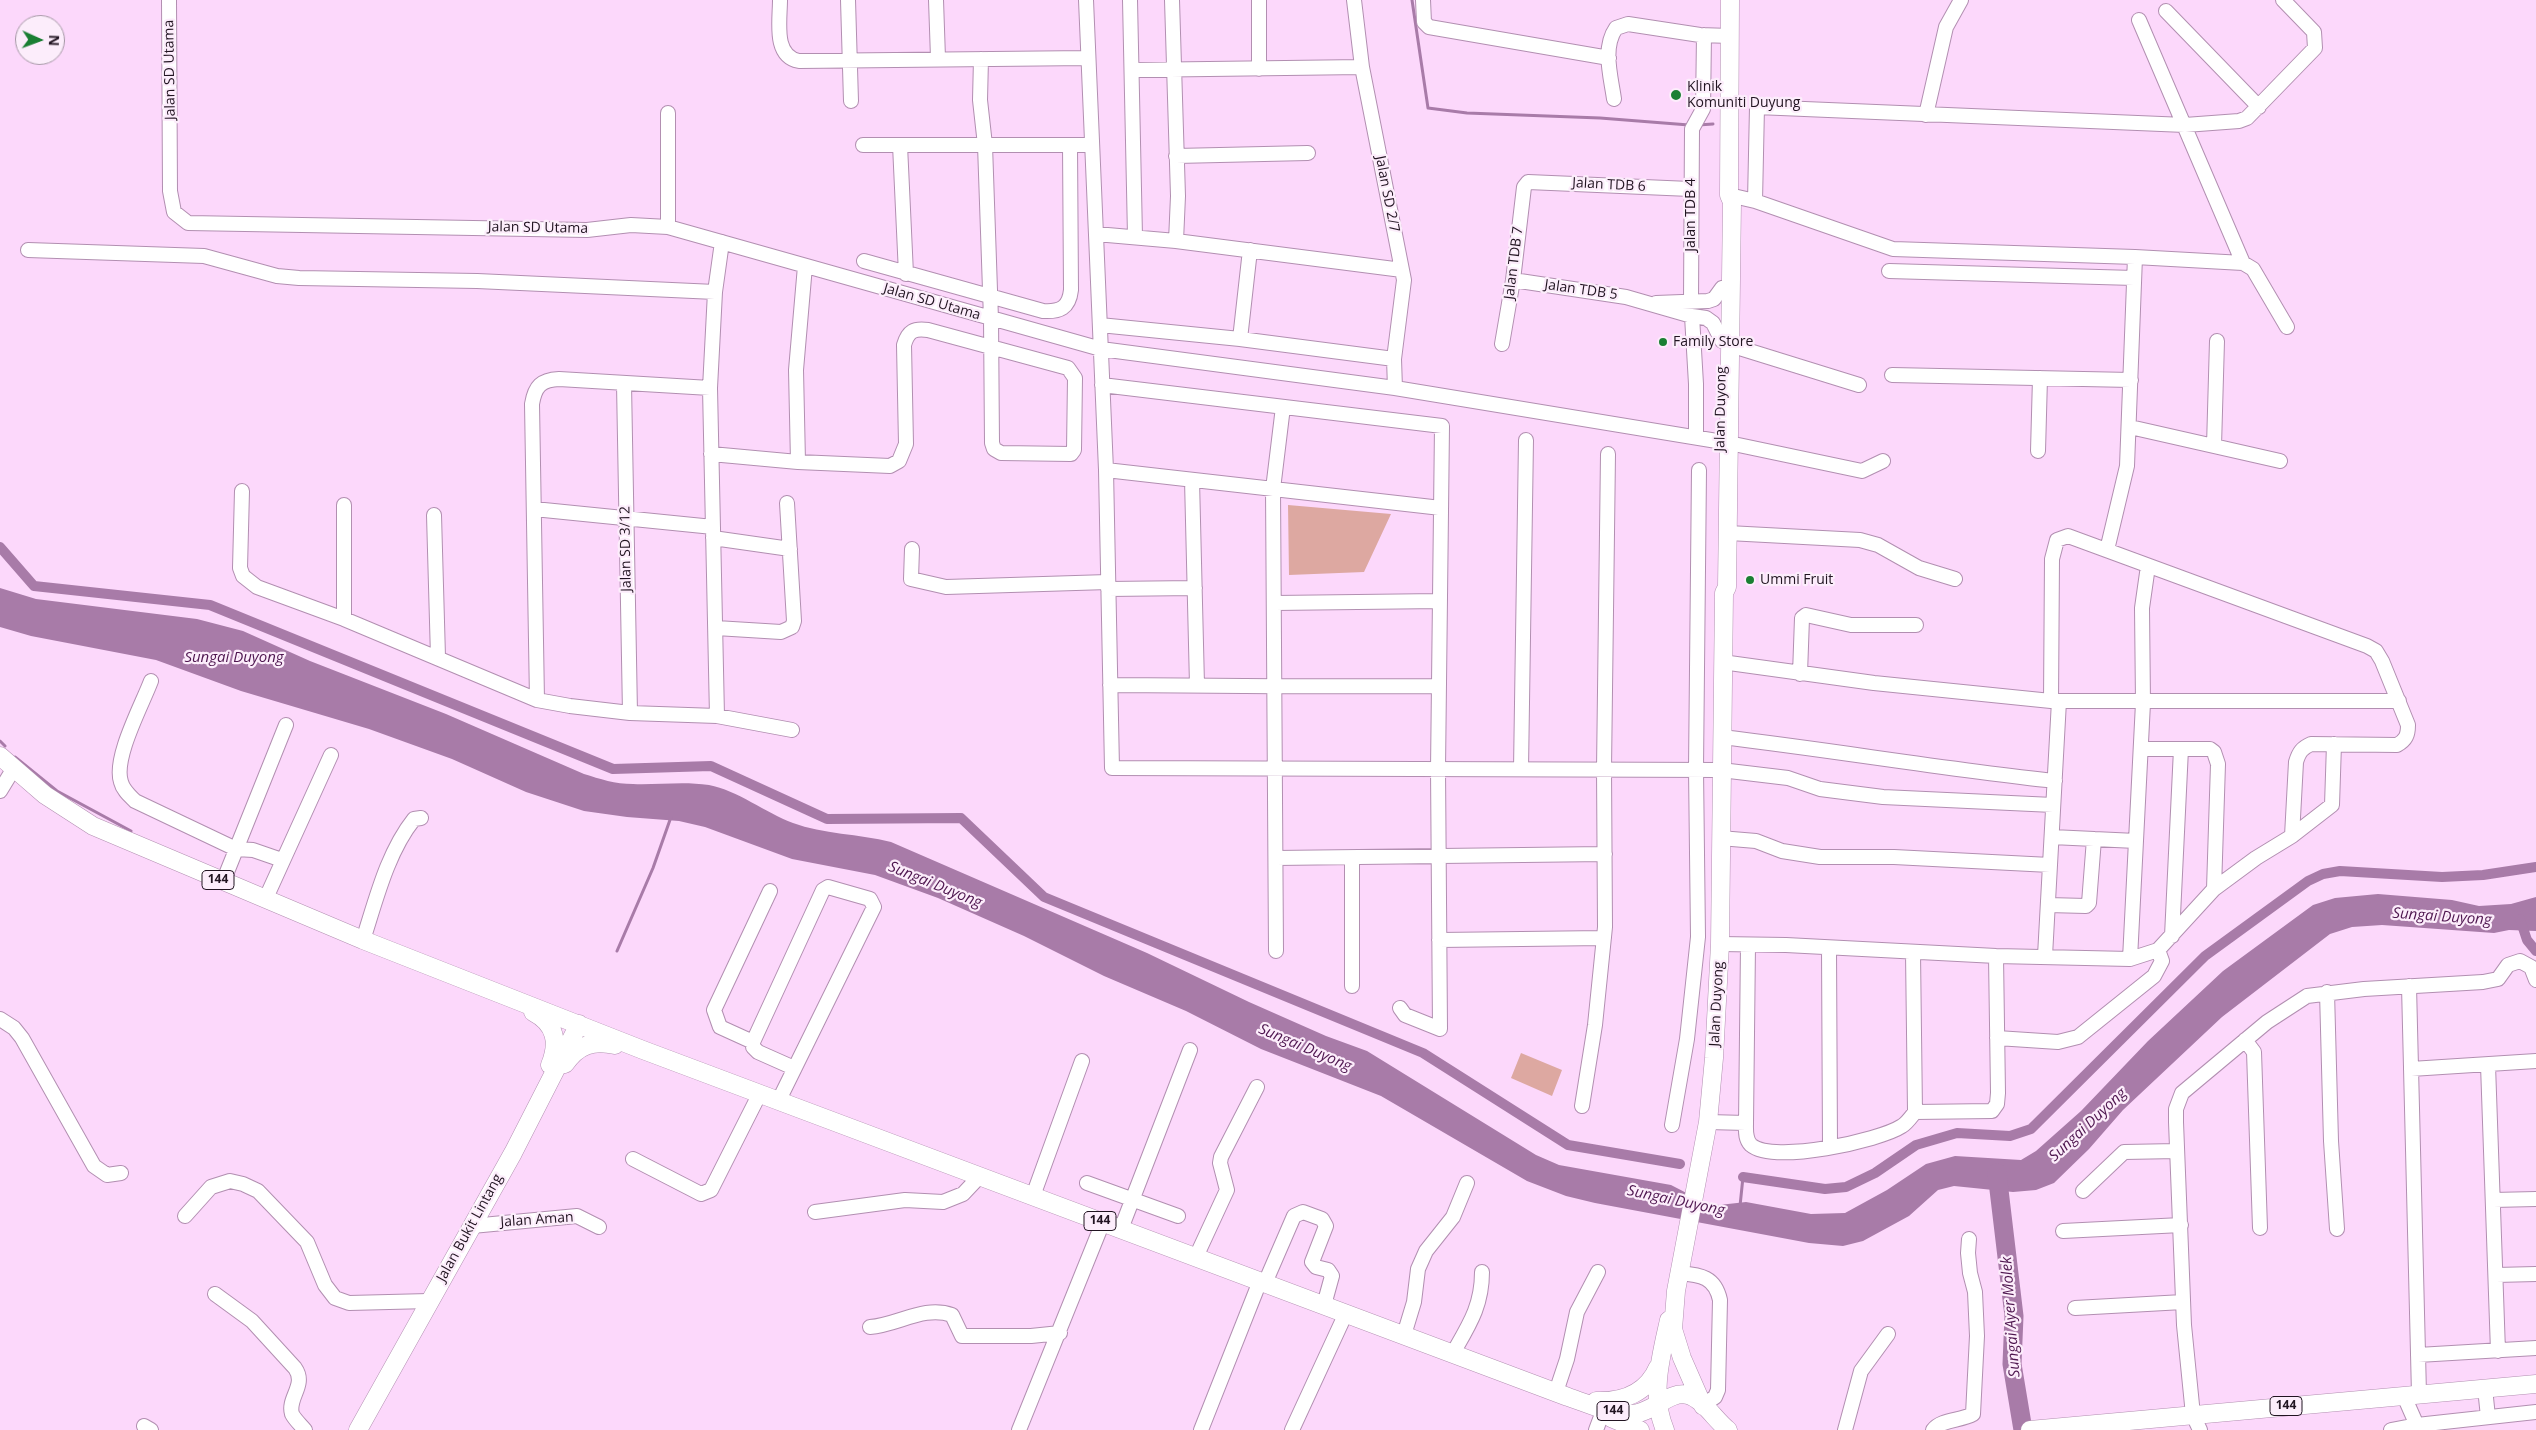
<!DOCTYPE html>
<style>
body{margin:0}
#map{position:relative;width:2536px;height:1430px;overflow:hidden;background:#fcd8fb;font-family:"Open Sans",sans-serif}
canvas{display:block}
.north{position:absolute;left:15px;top:15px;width:50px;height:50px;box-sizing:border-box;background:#fcedfb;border:1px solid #a496a4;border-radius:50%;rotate:92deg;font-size:14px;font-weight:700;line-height:20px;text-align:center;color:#211421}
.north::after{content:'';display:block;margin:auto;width:18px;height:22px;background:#1a7f33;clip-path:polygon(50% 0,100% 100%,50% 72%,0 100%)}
</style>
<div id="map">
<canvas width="2536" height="1430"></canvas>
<div class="north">N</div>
</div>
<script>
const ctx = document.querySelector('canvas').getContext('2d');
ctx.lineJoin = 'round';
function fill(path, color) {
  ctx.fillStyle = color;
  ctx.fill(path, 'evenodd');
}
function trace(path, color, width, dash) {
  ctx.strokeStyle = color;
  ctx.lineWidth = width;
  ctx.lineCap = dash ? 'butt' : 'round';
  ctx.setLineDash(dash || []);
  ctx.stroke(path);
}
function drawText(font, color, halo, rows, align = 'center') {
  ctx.font = font + ' "Open Sans",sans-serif';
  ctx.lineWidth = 4.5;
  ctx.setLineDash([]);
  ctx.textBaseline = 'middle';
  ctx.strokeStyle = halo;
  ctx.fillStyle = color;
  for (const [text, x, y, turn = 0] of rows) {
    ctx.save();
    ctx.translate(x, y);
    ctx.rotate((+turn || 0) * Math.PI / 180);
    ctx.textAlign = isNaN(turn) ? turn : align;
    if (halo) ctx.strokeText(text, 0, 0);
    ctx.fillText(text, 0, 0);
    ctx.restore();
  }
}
const green = new Path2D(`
 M 1288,505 L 1391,514 L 1364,572 L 1289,575 Z
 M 1521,1053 L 1562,1070 L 1552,1096 L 1511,1078 Z`);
const water = new Path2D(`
 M 0,588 L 36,599 L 197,619 L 243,631 L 310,661 L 446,714 L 584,774 C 600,779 615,784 633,784 C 658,785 683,781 709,785 C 737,790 766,813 793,823 C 823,834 859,834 891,842 L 1147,953 L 1249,1002 L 1326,1036 L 1367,1051 L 1536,1155 L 1559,1165 L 1671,1185 L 1704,1202 L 1719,1205 L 1746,1202 L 1811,1214 L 1845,1213 L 1887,1190 L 1926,1164 L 1955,1156 L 2021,1160 L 2036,1151 L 2081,1111 L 2148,1041 L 2223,971 L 2313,905 L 2335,898 L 2378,894 L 2452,900 L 2479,906 L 2511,904 L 2536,897 L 2536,931 L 2509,930 L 2494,933 L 2382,925 L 2352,927 L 2330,934 L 2222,1017 L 2123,1110 L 2089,1149 L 2054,1183 L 2036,1190 L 2013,1192 L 1954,1186 L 1938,1190 L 1909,1216 L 1863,1241 L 1843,1246 L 1809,1243 L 1595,1203 L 1566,1196 L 1527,1181 L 1381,1096 L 1261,1049 L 1186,1011 L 1104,976 L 1024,936 L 938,898 L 875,875 L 792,859 L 705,827 L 679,821 L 627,817 L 584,811 L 526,792 L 452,759 L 369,729 L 241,691 L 156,660 L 31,636 L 0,627 Z`);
const stream = new Path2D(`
 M 1412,0 L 1428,108 L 1467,113 L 1600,118 L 1689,125
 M 1698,125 L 1713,124
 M 0,741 L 5,746
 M 15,757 L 57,791 L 131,831
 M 617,951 L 653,868 L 671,817
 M 1740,1206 L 1743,1177`);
const canal = new Path2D(`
 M 0,547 L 34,586 L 210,605 L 613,769 L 711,766 L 827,819 L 961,818 L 1044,897 L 1423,1053 L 1568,1145 L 1680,1164
 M 2520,919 L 2527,940 L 2536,951
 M 1743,1177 L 1825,1189 L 1846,1187 L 1875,1173 L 1916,1145 L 1957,1133 L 2010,1136 L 2031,1129 L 2205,956 L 2308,881 L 2323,874 L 2340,871 L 2442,877 L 2483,875 L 2536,867`);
const river = new Path2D(`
 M 1997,1173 L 2014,1316 L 2012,1364 L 2023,1430`);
const minor = new Path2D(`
 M 169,0 L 170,191 L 174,212 L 188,223 L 587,230 L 631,225 L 668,227 L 1101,349 L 1395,388 L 1729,443 L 1862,471 L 1883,461
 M 780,0 C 780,21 773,56 799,61 L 1088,58
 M 848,0 L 851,101
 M 936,0 L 938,58
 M 1086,0 L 1106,470 L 1112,768 L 1721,770 L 1788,778 L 1820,789 L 1883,797 L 2053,805
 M 1130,0 L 1135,236
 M 1172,0 L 1178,196 L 1176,241
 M 1259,0 L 1259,69
 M 1354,0 L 1362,67 L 1404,280 L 1394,359 L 1395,388
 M 1423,0 L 1424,22 L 1429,27 L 1609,58
 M 2166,11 L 2259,107
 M 2139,20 L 2243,263
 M 1132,70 L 1362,67
 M 1614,99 C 1611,77 1602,48 1616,28 L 1628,24 L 1700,35 L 1730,36
 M 668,113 L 668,227
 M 1926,115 L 1946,27 L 1961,0
 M 863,145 L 1092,145
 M 900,145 L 906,274
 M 1176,156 L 1308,153
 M 1729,195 L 1755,201 L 1893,249 L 2135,257 L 2243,263 L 2253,269 L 2287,327
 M 1755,201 L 1757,107 L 2185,125 L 2239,121 L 2247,118 L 2315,48 L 2314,32 L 2283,0
 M 1096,234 L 1176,241 L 1402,270
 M 28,250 L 204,256 L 277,276 L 299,278 L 477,281 L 715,292
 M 864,261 L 1043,311 C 1060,312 1069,308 1071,290 L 1070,145
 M 1889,271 L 2134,278
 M 1513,280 L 1626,297 L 1692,316 L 1706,318 L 1713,323 L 1722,341
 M 1691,300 L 1692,129 L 1703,109 L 1704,35
 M 1656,303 L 1708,301 L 1714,299 L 1722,288
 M 1692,316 L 1696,384 L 1696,437
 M 1100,325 L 1240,339 L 1394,359
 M 1240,339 L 1250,250
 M 1502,344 L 1513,280 L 1524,187 L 1528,182 L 1690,189
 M 1730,345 L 1859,385
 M 1892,375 L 2131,380
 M 624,384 L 630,713
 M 1102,385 L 1442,426 L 1438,769 L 1440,1029 L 1405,1015 L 1400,1008
 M 2130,427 L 2280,461
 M 2214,446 L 2217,341
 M 2038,451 L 2040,378
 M 711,454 L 798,462 L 890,466 L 899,461 L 906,444 L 904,345 C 908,331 914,328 928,330 L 1068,368 L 1075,378 L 1074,450 L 1071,454 L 1001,453 L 994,449 L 992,443 L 991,319 L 985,145 L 980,100 L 981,59
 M 798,462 L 796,370 L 805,266
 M 1106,470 L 1441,508
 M 1192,480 L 1197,685
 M 242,491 L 240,568 L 243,576 L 257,587 L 344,619 L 537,700 L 570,706 L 630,713 L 717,716 L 792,730
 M 344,505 L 344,619
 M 534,509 L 713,527
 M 434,515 L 438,657
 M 1728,533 L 1860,540 L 1878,545 L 1919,568 L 1955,579
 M 713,538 L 790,549
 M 912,549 L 911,579 L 946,587 L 1108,582
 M 2107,550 L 2127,466 L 2135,257
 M 1108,589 L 1195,588
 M 1275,603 L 1440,601
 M 716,628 L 781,632 L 792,627 L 794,621 L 787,503
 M 1722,662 L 1874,683 L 2051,701 L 2399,701
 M 1800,674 L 1802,618 L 1806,615 L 1851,625 L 1916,625
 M 151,681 C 142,705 113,758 121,782 C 123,790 129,795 135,801 L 236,849 L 253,850 L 282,860
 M 1110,685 C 1220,686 1329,687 1439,686
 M 537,700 L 532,404 C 535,386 541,380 559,379 L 710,388
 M 717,716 L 710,388 L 715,292 L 722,242
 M 1721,737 C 1832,750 1943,769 2055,781
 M 2141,749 L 2210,749 L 2214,752 L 2218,764 L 2214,889
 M 1521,769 L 1526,440
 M 0,791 L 14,768
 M 2292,836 L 2332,805 L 2334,744
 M 2052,837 L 2136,841
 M 1720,838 L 1756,841 L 1782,851 L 1820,857 L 1894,857 L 2050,865
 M 1276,858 L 1605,854
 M 1352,858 L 1352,986
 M 223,882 L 286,725
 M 266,898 L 331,755
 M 2048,905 L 2086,906 L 2089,903 L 2094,839
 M 2172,936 L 2181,749
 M 363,940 C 376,900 387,853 414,819 L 421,818
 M 1439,940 L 1604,938
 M 1720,944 L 1786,945 L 1996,956 L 2130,959 L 2158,950 L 2214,889 L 2256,858 L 2292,836 L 2296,762 C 2299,752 2302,748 2311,744 L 2397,745 C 2406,740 2408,735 2408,725 L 2382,661 L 2376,651 L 2367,646 L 2068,536 L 2057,540 L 2052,559 L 2051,701
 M 1829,948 L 1830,1147
 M 1276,951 L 1273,489 L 1283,407
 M 1913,953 L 1915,1112
 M 2045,956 L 2059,701
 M 2130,959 L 2143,703 L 2142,608 L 2148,566
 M 2409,986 L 2419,1394
 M 2327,992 L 2331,1141 L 2337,1229
 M 0,1019 L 14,1028 L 22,1038 L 94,1166 L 107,1175 L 121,1173
 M 1997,1038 L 2058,1042 L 2078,1037 L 2154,976 L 2162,961 L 2158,950
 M 2245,1040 L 2254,1052 L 2260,1228
 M 753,1042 L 720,1027 L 714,1010 L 770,891
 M 2488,1065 L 2498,1351
 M 2411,1069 L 2536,1061
 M 779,1100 L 874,907 L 870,899 L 828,887 L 823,890 L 753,1042 L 753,1047 L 758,1052 L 794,1068
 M 1582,1106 L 1595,1025 L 1605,927 L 1604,769 L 1608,454
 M 1708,1122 L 1746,1123 C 1746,1131 1745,1139 1751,1145 C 1773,1164 1879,1141 1902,1126 C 1907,1123 1911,1117 1915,1112 L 1992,1111 L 1997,1104 L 1998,1093 L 1996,956
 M 1746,1123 L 1748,945
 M 1672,1125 L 1687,1039 L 1698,937 L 1696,769 L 1699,470
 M 633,1159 L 701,1194 L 711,1190 L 760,1093
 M 1087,1183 L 1178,1216
 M 2083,1191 L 2124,1152 L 2177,1151
 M 1033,1196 L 1082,1061
 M 2493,1200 L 2536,1199
 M 815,1212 L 905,1200 L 943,1202 L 963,1194 L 980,1176
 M 185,1216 L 211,1187 L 230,1181 L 243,1184 L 258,1191 L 307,1242 L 325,1285 L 335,1298 L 349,1303 L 429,1301
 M 472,1226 L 577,1216 L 599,1227
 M 1121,1229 L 1190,1050
 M 2063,1231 L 2181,1225
 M 1196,1257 L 1227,1190 L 1220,1163 L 1221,1157 L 1257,1087
 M 1680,1273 C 1701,1275 1715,1277 1720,1300 L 1718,1390 L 1715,1397 L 1703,1405
 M 2496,1275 L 2536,1274
 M 1265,1283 L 1294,1216 L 1303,1212 L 1322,1219 L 1326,1226 L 1312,1262 L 1316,1267 L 1328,1270 L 1332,1276 L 1324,1305
 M 215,1294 L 252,1321 L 295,1368 C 307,1385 287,1398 292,1414 C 295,1420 301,1425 305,1430
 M 2075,1308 L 2183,1302
 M 870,1327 C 898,1325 924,1305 952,1315 L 962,1336 L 1031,1336 L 1060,1333
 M 1404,1335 L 1414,1302 L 1418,1269 L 1426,1251 L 1453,1217 L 1467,1183
 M 1453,1353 C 1469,1325 1482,1306 1482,1272
 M 2418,1355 L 2536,1348
 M 2485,1388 L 2488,1417
 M 1556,1392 L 1567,1359 L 1577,1312 L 1598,1272
 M 2404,1396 L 2419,1430
 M 144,1426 L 151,1430
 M 1019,1430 L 1103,1222
 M 1201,1430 L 1260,1281
 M 1292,1430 L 1346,1313
 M 1596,1430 L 1602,1414
 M 1845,1430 L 1861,1371 L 1888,1334
 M 1933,1430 C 1941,1419 1961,1421 1973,1414 L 1977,1336 L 1975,1292 L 1970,1273 L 1968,1253 L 1969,1239
 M 2200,1430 L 2193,1415 L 2184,1325 L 2176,1122 L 2176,1109 L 2182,1093 L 2267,1022 L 2307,996 L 2364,989 L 2483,982 L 2498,979 L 2508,965 L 2520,961 L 2531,967 L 2536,980
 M 2391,1430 L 2417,1425 L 2536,1412`);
const major = new Path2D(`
 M 0,756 L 45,795 L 93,826 L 363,940 L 643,1050 L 1568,1397 C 1587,1403 1611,1415 1631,1414 C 1652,1414 1669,1390 1688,1395 C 1704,1400 1715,1420 1728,1430
 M 533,1012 C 556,1024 559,1043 550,1065
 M 565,1064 C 578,1045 593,1040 615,1045
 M 1596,1401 C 1623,1402 1647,1393 1658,1367
 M 1703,1406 L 1682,1358 L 1673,1329 L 1676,1291 L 1708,1122 L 1714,1058 L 1720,944 L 1724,593 L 1727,587 L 1732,202 L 1729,195 L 1730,0
 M 1611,1418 L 1640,1430
 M 358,1430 L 513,1153 L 579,1024
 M 1665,1430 C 1650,1395 1661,1356 1669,1320
 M 2030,1430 L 2536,1384`);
const markers = [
 [1676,95,6,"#1a7f33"],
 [1663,342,5,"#1a7f33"],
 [1750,580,5,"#1a7f33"]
];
const shields = [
 [218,880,32],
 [1100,1221,32],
 [2286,1406,32],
 [1613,1411,32]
];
const shieldNames = [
 ["144",218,880],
 ["144",1100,1221],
 ["144",2286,1406],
 ["144",1613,1411]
];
const streetNames = [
 ["Jalan SD Utama",170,70,-91],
 ["Jalan TDB 6",1609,185,3],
 ["Jalan SD 2/7",1387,194,79],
 ["Jalan TDB 4",1691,215,-90],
 ["Jalan SD Utama",538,228,1],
 ["Jalan TDB 7",1514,263,-83],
 ["Jalan TDB 5",1581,290,8],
 ["Jalan SD Utama",932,302,16],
 ["Jalan Duyong",1721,409,-89],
 ["Jalan SD 3/12",626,549,-91],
 ["Jalan Duyong",1717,1004,-87],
 ["Jalan Aman",537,1220,-4],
 ["Jalan Bukit Lintang",470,1228,-61]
];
const poiNames = [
 ["Klinik",1687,87],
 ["Komuniti Duyung",1687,103],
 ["Family Store",1673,342],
 ["Ummi Fruit",1760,580]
];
const waterNames = [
 ["Sungai Duyong",234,658],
 ["Sungai Duyong",935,885,22],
 ["Sungai Duyong",2442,917,4],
 ["Sungai Duyong",1305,1048,23],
 ["Sungai Duyong",2088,1125,-43],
 ["Sungai Duyong",1676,1201,12],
 ["Sungai Ayer Molek",2011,1317,-94]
];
fill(green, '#dda8a1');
fill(water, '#a87ba8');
trace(stream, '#a87ba8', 3);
trace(canal, '#a87ba8', 10);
trace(river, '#a87ba8', 19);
trace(minor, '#b28fb1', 16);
trace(major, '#b28fb1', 19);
trace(minor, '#fff', 14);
trace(major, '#fff', 18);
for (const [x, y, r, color] of markers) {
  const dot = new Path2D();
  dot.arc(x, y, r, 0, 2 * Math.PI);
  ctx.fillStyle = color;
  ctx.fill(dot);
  trace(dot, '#fcedfb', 2);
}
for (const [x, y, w] of shields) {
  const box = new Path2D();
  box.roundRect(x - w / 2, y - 9.5, w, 19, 4);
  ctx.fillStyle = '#fcedfb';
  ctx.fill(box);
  trace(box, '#211421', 1);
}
drawText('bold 12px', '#211421', null, shieldNames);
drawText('14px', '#211421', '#fcedfb', streetNames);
drawText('14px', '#211421', '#fcedfb', poiNames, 'left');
drawText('italic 15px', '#4e164f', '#fcedfb', waterNames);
</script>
